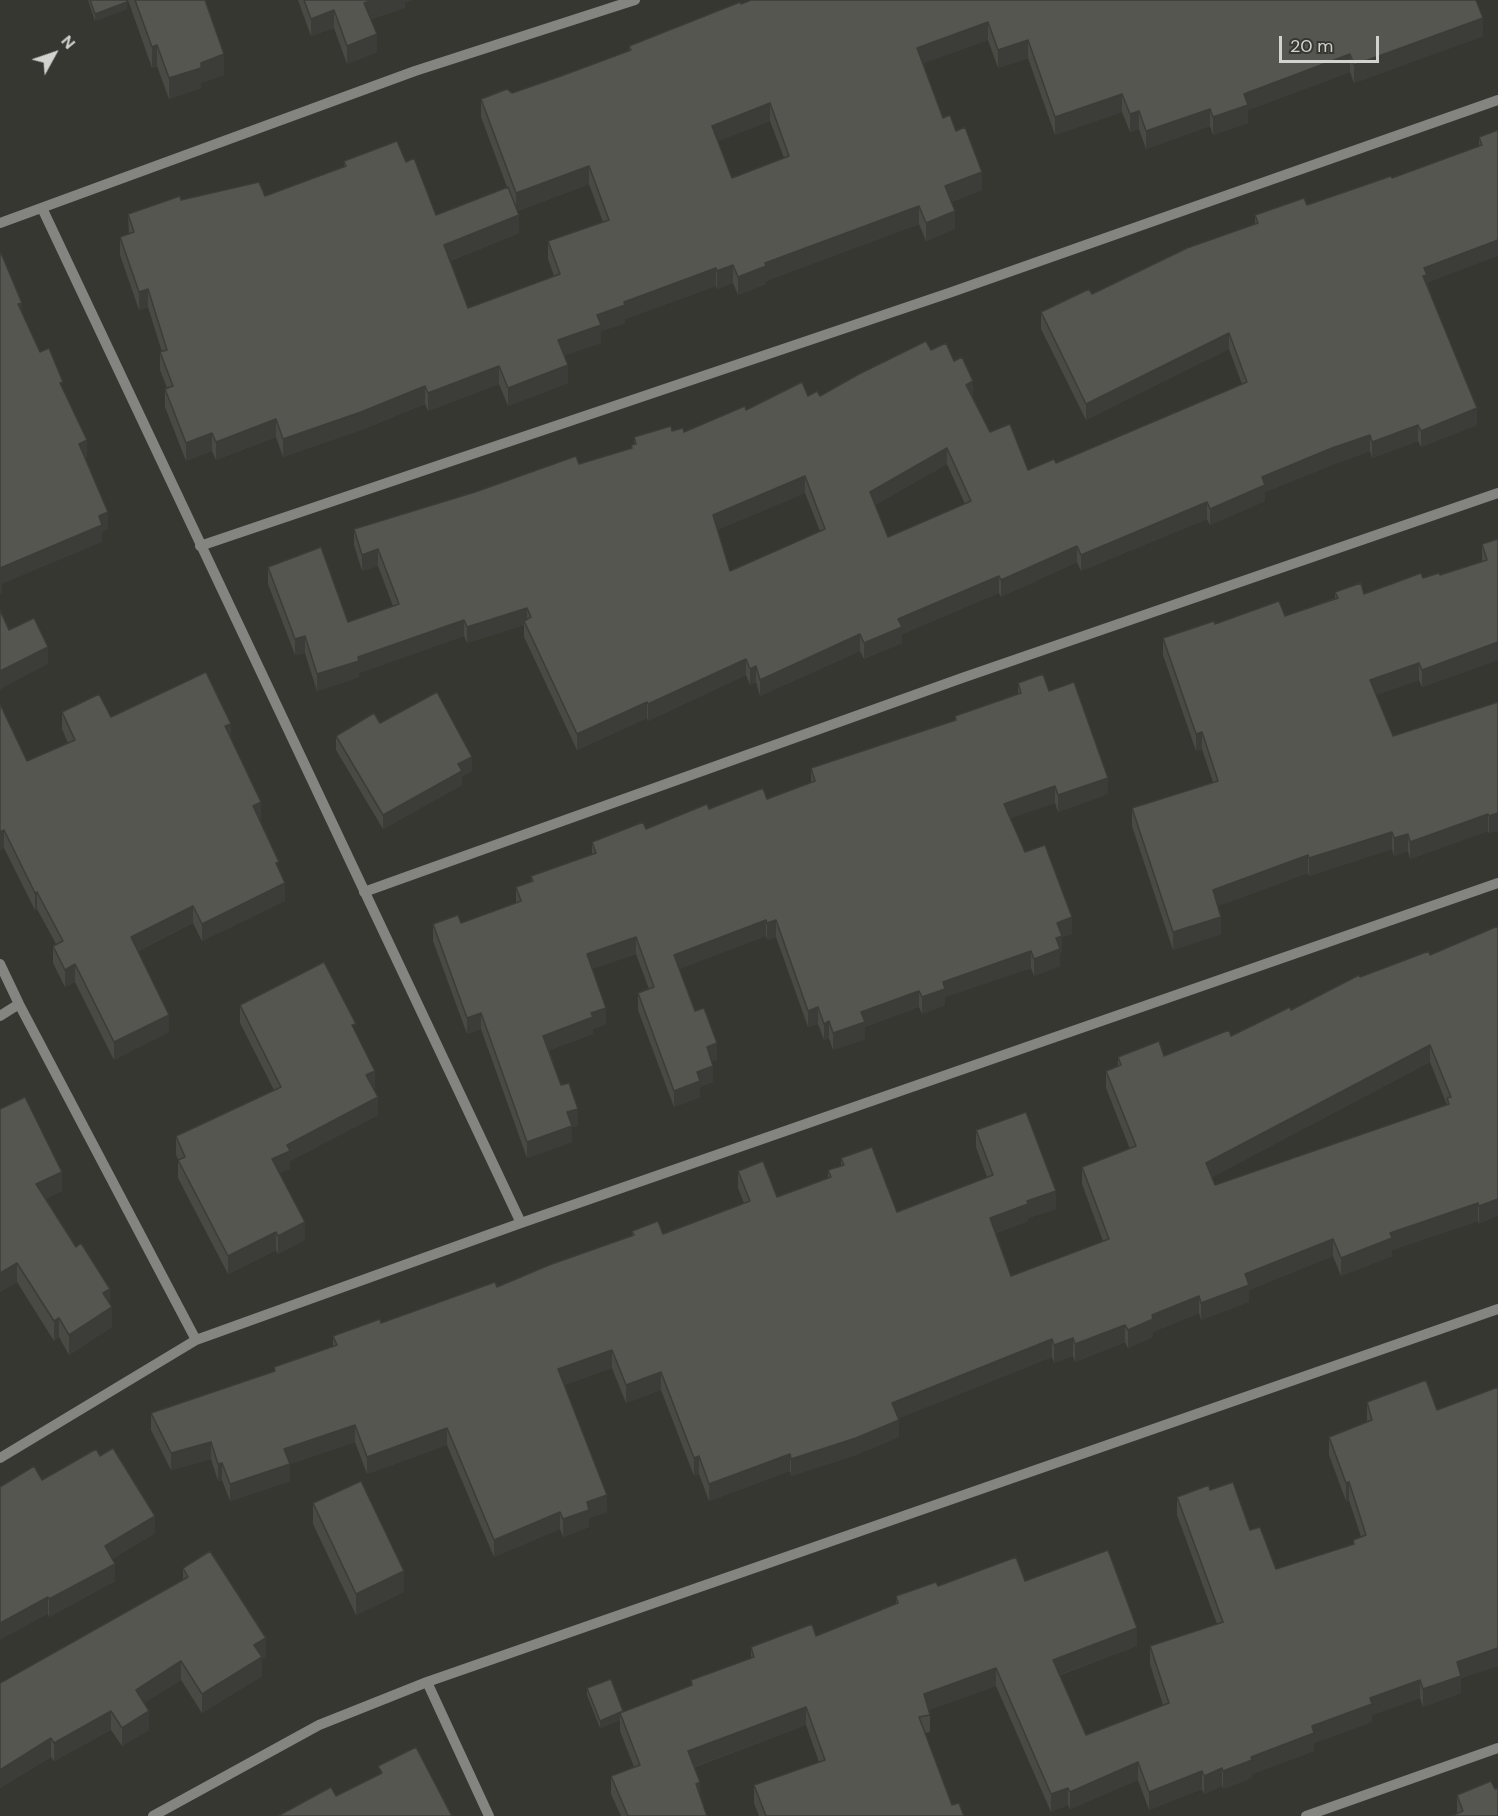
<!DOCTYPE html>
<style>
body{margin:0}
#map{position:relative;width:1498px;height:1816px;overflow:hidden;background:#363731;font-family:"DM Sans",sans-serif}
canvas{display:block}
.north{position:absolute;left:24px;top:24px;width:60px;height:60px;-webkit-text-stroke:4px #363731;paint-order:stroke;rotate:50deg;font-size:16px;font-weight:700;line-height:24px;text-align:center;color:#d2d2cf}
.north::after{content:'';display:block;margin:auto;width:21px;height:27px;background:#d2d2cf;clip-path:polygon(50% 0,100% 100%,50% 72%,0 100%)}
.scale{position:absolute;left:1279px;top:36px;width:100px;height:27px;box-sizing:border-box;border:3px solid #d2d2cf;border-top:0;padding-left:8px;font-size:18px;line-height:21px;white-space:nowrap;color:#d2d2cf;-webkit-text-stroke:4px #363731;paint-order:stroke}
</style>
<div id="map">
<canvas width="1498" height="1816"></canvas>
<div class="north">N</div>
<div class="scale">20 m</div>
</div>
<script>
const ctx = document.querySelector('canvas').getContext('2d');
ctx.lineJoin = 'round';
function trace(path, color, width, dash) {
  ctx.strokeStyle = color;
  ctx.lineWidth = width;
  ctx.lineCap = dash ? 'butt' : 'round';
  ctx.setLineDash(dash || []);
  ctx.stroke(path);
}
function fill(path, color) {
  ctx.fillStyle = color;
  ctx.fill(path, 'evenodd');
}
const minor = new Path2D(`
 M 42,208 L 521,1223
 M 0,223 L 415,71 L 635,0
 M 200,546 L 949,293 L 1498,100
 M 364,892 L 962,678 L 1498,493
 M 0,964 L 19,1004 L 196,1340
 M 0,1016 L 19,1004
 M 0,1458 L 196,1340 L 521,1223 L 1498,883
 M 427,1682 L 489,1816
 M 153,1816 L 319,1725 L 427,1682 L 1498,1309
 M 1306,1816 L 1498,1748`);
const wall = new Path2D(`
 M 88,0 L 127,0 L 127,9 L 95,21 Z
 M 128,0 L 205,0 L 224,75 L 201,83 L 201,88 L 169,99 L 157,66 L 152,68 Z
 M 298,0 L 412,0 L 405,2 L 405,8 L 371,19 L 377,52 L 347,64 L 334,28 L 311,36 Z
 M 741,4 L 1483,36 L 1354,83 L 1350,72 L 1248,110 L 1248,123 L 1213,135 L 1210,126 L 1146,149 L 1139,129 L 1130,132 L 1122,112 L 1055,135 L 1028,58 L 998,68 L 988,40 L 923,63 L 943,118 L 956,131 L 982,190 L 951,202 L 955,229 L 926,241 L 919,224 L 766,281 L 766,284 L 738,295 L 733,283 L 717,289 L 716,286 L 625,319 L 625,323 L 601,331 L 601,343 L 564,355 L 568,383 L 508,406 L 499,384 L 428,411 L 425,404 L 361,430 L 283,457 L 276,437 L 216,460 L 212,451 L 186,461 L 165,407 L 165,389 L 167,388 L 160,370 L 160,352 L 162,352 L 148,307 L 139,310 L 120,255 L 120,237 L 129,234 L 128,214 L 181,200 L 265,196 L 344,167 L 344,161 L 406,162 L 436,215 L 507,187 L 481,117 L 481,99 L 512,93 L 561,76 L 629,51 L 629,46 ZM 770,121 L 784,158 L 732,178 L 718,141 ZM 589,184 L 603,222 L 548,241 L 548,259 L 554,276 L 468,308 L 450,261 L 519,233 L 517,211 Z
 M 1498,130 L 1427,283 L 1477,425 L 1421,447 L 1418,441 L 1372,458 L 1370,451 L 1332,465 L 1265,492 L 1265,501 L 1210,525 L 1207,519 L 1081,571 L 1077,562 L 1001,597 L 999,593 L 902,634 L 902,643 L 864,659 L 860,651 L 760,696 L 756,682 L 750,685 L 746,675 L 648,721 L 647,718 L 577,750 L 524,637 L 524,625 L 467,643 L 464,636 L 359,673 L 359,677 L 317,691 L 305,653 L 295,655 L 268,584 L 268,567 L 348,622 L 393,606 L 378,566 L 362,571 L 354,545 L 354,529 L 579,464 L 631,448 L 631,445 L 634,444 L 634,437 L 672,431 L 684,432 L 746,410 L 808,396 L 820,396 L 931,350 L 954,361 L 973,398 L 990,432 L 1028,470 L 1056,463 L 1242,384 L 1229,349 L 1086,420 L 1041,329 L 1041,312 L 1092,294 L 1255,224 L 1255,215 L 1307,205 L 1392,178 L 1479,146 L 1479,137 ZM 947,464 L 965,504 L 888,537 L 875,505 ZM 805,493 L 820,531 L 730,571 L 717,530 Z
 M 1498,539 L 1498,661 L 1498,660 L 1422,687 L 1419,680 L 1376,695 L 1393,736 L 1498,702 L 1498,831 L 1489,833 L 1488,831 L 1410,859 L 1408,851 L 1394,856 L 1392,849 L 1309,876 L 1308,873 L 1218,906 L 1221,934 L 1173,950 L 1132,826 L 1132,808 L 1213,782 L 1202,749 L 1196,751 L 1163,655 L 1163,638 L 1215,624 L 1285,616 L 1335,598 L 1335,592 L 1364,594 L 1423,578 L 1440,575 L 1482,562 L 1482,544 Z
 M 1018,683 L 1049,691 L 1108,794 L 1058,812 L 1055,803 L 1010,818 L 1025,852 L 1072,934 L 1062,937 L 1062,952 L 1060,953 L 1060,966 L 1034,976 L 1031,968 L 945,997 L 945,1005 L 922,1014 L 919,1007 L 865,1027 L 865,1039 L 833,1050 L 829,1038 L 824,1040 L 818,1024 L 808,1027 L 776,937 L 767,940 L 766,936 L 679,969 L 695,1011 L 717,1060 L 712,1061 L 713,1082 L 700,1087 L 700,1097 L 674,1107 L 638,1010 L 638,993 L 649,989 L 636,954 L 592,969 L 606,1024 L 593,1029 L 593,1034 L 549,1050 L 561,1085 L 578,1126 L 572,1127 L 572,1142 L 527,1158 L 481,1029 L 467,1034 L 433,941 L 433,924 L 461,923 L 516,903 L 516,887 L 531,882 L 531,876 L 592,854 L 592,842 L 646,829 L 709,809 L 767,799 L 811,782 L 811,768 L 955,720 L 955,716 L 1018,694 Z
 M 0,704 L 27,761 L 68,743 L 62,729 L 62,712 L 111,717 L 231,738 L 261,819 L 259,820 L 279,870 L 285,901 L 202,941 L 193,923 L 138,951 L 169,1032 L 114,1060 L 75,982 L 65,987 L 53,963 L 53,946 L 56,944 L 37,909 L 35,910 L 4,848 L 0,850 Z
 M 380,723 L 472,771 L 462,776 L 462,785 L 383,829 L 336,750 L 336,736 Z
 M 1498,926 L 1479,1224 L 1478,1221 L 1392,1250 L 1392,1256 L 1341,1276 L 1333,1256 L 1249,1290 L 1249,1302 L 1201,1320 L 1199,1313 L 1153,1332 L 1153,1337 L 1128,1348 L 1125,1342 L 1075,1362 L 1073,1356 L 1054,1363 L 1052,1357 L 899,1418 L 899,1437 L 856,1455 L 791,1476 L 790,1471 L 709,1501 L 699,1474 L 694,1476 L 661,1390 L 626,1403 L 612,1368 L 564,1385 L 607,1512 L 589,1518 L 589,1527 L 563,1537 L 560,1529 L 494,1557 L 447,1445 L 367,1474 L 355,1442 L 290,1464 L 290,1481 L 230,1501 L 222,1480 L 218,1481 L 211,1459 L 171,1470 L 151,1430 L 151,1413 L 274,1371 L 274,1367 L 333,1347 L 333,1336 L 381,1323 L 497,1287 L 632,1236 L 632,1231 L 663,1234 L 744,1203 L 738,1188 L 738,1171 L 777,1197 L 828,1178 L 828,1170 L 841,1166 L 841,1158 L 897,1212 L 987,1177 L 976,1147 L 976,1130 L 1056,1209 L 1028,1218 L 1028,1221 L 996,1233 L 1011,1276 L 1103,1241 L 1082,1184 L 1082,1167 L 1130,1149 L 1106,1088 L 1106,1071 L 1118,1066 L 1118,1057 L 1164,1056 L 1231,1036 L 1291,1010 L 1360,977 L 1430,955 ZM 1430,1062 L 1447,1105 L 1215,1185 L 1212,1177 Z
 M 240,1005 L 356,1032 L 375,1088 L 373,1089 L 378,1115 L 290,1161 L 290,1169 L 279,1173 L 305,1240 L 278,1254 L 276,1250 L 228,1274 L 178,1178 L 178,1160 L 176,1154 L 176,1136 L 274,1090 L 240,1023 Z
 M 0,1109 L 62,1191 L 45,1199 L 110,1304 L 112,1327 L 69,1355 L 59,1337 L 54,1341 L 17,1282 L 0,1292 Z
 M 1498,1387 L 1498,1666 L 1461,1678 L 1461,1693 L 1423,1707 L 1420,1698 L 1372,1715 L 1372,1722 L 1314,1743 L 1314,1751 L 1252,1774 L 1252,1778 L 1223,1789 L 1222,1786 L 1204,1794 L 1202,1789 L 1149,1810 L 1138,1780 L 1070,1809 L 1068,1805 L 1051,1812 L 996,1686 L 929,1710 L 930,1715 L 930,1732 L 925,1733 L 952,1805 L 964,1816 L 759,1816 L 754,1803 L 754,1785 L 819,1762 L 806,1725 L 695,1767 L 700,1797 L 707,1816 L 621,1816 L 611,1794 L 611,1776 L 634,1767 L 620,1731 L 620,1720 L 600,1728 L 587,1695 L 587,1688 L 623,1712 L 691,1685 L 691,1680 L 751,1658 L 751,1647 L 816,1636 L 896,1604 L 896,1596 L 938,1586 L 1025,1581 L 1137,1646 L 1060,1675 L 1086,1735 L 1163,1705 L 1150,1664 L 1150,1646 L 1217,1624 L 1177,1515 L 1177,1497 L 1210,1490 L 1250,1530 L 1276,1569 L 1353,1544 L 1353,1540 L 1361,1537 L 1349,1500 L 1346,1501 L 1329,1455 L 1329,1437 L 1367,1422 L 1367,1402 L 1437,1410 Z
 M 100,1456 L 155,1533 L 112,1559 L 115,1581 L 49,1617 L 48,1614 L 42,1480 Z
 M 313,1503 L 404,1592 L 356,1615 L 313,1524 Z
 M 183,1568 L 266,1656 L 262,1659 L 262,1676 L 202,1713 L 181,1680 L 144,1703 L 149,1730 L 122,1746 L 111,1730 L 54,1761 L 51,1757 L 0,1788 L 0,1683 L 183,1580 Z
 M 1495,1789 L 1498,1816 L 1457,1813 L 1457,1795 Z`);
const shadedWall = new Path2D(`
 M 373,0 L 412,0 L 405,2 L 405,8 L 364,21 L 364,3 Z
 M 127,2 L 127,9 L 95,21 L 95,14 Z
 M 334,10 L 334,28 L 311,36 L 311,19 Z
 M 1483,18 L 1483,36 L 1354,83 L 1354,65 Z
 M 988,22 L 988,40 L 917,66 L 917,48 Z
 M 377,34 L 377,52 L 347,64 L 347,46 Z
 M 1028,40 L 1028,58 L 998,68 L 998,50 Z
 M 157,45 L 157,66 L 152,68 L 152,47 Z
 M 224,54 L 224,75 L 201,83 L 201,88 L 169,99 L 169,78 L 201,63 Z
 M 1350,54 L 1350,72 L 1248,110 L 1248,123 L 1213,135 L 1213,117 L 1244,94 Z
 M 1122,94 L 1122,112 L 1055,135 L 1055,117 Z
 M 770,103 L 770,121 L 712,144 L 712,126 Z
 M 1210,109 L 1210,126 L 1146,149 L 1146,131 Z
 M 1139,111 L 1139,129 L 1130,132 L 1130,114 Z
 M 589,166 L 589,184 L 516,211 L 516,193 Z
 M 982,172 L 982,190 L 945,204 L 945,186 Z
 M 919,206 L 919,224 L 766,281 L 766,284 L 738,295 L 738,277 L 765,263 Z
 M 955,211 L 955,229 L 926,241 L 926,223 Z
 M 519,215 L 519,233 L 444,263 L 444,245 Z
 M 1498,240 L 1498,256 L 1427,283 L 1427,291 L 1423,276 L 1424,268 Z
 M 733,265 L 733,283 L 717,289 L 717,271 Z
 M 716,268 L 716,286 L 625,319 L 625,323 L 601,331 L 601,343 L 558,358 L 558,340 L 597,315 L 624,302 Z
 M 148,289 L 148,307 L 139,310 L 139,292 Z
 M 22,303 L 22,320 L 18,304 Z
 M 1229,333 L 1229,349 L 1086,420 L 1086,404 Z
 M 568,365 L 568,383 L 508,406 L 508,388 Z
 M 499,366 L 499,384 L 428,411 L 428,393 Z
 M 973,381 L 973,398 L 966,402 L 966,385 Z
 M 425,386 L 425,404 L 361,430 L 283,457 L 283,439 Z
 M 1477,408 L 1477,425 L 1421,447 L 1421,431 Z
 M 276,419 L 276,437 L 216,460 L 216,442 Z
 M 1418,425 L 1418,441 L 1372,458 L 1372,442 Z
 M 212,433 L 212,451 L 186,461 L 186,443 Z
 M 1370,435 L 1370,451 L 1332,465 L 1265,492 L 1265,501 L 1210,525 L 1210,509 L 1262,477 L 1332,448 Z
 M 87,440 L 87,457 L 79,461 L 79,444 Z
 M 947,448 L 947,464 L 870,508 L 870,492 Z
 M 805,476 L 805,493 L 713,532 L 713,515 Z
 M 1207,502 L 1207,519 L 1081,571 L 1081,555 Z
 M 108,512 L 108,529 L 102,532 L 102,542 L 2,584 L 2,593 L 0,594 L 0,568 Z
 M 1077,546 L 1077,562 L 1001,597 L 1001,580 Z
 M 378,549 L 378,566 L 362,571 L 362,555 Z
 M 999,576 L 999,593 L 902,634 L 902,643 L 864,659 L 864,643 L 898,619 Z
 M 527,608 L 527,624 L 524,621 L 524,625 L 467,643 L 467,627 Z
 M 464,620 L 464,636 L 359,673 L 359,677 L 317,691 L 317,674 L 358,657 Z
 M 860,634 L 860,651 L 760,696 L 760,680 Z
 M 305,636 L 305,653 L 295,655 L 295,639 Z
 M 1498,642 L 1498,660 L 1422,687 L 1422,670 Z
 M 48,647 L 48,664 L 2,688 L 2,690 L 0,691 L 0,671 Z
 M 746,659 L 746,675 L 648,721 L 648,704 Z
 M 1419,663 L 1419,680 L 1370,697 L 1370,680 Z
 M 756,666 L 756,682 L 750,685 L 750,669 Z
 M 647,702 L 647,718 L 577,750 L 577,734 Z
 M 231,724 L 231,741 L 225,726 Z
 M 1202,732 L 1202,749 L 1196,751 L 1196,734 Z
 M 472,757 L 472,771 L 462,776 L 462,785 L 383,829 L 383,815 L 458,764 Z
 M 1108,778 L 1108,794 L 1058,812 L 1058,795 Z
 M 1055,786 L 1055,803 L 1004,821 L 1004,804 Z
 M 261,802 L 261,819 L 253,823 L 253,806 Z
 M 1498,813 L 1498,831 L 1489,833 L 1489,816 Z
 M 1488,814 L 1488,831 L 1410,859 L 1410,842 Z
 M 4,830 L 4,848 L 0,850 L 0,832 Z
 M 1392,832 L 1392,849 L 1309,876 L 1309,858 Z
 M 1408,834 L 1408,851 L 1394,856 L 1394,838 Z
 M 1308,855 L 1308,873 L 1213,908 L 1213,890 Z
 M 285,883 L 285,901 L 202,941 L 202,924 Z
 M 37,892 L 37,909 L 35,910 L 35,893 Z
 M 193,906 L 193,923 L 131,954 L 131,937 Z
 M 1072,917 L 1072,934 L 1062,937 L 1062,952 L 1060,953 L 1060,966 L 1034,976 L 1034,959 L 1057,923 Z
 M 1221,917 L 1221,934 L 1173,950 L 1173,932 Z
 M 766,920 L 766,936 L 674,971 L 674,955 Z
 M 776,920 L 776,937 L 767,940 L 767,923 Z
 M 636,937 L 636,954 L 587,971 L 587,954 Z
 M 1031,951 L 1031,968 L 945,997 L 945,1005 L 922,1014 L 922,997 L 943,982 Z
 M 75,964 L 75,982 L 65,987 L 65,970 Z
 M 919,991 L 919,1007 L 865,1027 L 865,1039 L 833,1050 L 833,1033 L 861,1012 Z
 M 818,1007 L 818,1024 L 808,1027 L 808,1011 Z
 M 606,1008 L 606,1024 L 593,1029 L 593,1034 L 543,1052 L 543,1036 L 591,1013 Z
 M 481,1013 L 481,1029 L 467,1034 L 467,1018 Z
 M 169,1015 L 169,1032 L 114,1060 L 114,1042 Z
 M 829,1021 L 829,1038 L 824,1040 L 824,1024 Z
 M 717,1043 L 717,1060 L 707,1063 L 707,1047 Z
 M 1430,1045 L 1430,1062 L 1206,1180 L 1206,1163 Z
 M 713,1066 L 713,1082 L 700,1087 L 700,1097 L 674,1107 L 674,1091 L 697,1072 Z
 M 375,1071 L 375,1088 L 366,1093 L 366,1075 Z
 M 378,1097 L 378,1115 L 290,1161 L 290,1169 L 272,1177 L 272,1159 L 287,1145 Z
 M 578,1109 L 578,1126 L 572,1127 L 572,1142 L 527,1158 L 527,1142 L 567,1112 Z
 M 62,1172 L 62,1191 L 36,1204 L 36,1184 Z
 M 1056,1191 L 1056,1209 L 1028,1218 L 1028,1221 L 990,1235 L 990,1218 L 1027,1201 Z
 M 1498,1199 L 1498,1216 L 1479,1224 L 1479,1206 Z
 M 1478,1203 L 1478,1221 L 1392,1250 L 1392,1256 L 1341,1276 L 1341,1258 L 1390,1233 Z
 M 305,1222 L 305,1240 L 278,1254 L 278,1236 Z
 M 276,1232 L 276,1250 L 228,1274 L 228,1256 Z
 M 1333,1239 L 1333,1256 L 1249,1290 L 1249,1302 L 1201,1320 L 1201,1303 L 1245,1274 Z
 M 17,1263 L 17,1282 L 0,1292 L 0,1273 Z
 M 110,1289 L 110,1309 L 103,1293 Z
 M 1199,1296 L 1199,1313 L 1153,1332 L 1153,1337 L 1128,1348 L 1128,1330 L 1152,1315 Z
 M 112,1307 L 112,1327 L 69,1355 L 69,1335 Z
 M 59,1318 L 59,1337 L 54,1341 L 54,1321 Z
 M 1125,1325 L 1125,1342 L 1075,1362 L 1075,1344 Z
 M 1073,1338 L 1073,1356 L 1054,1363 L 1054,1345 Z
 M 1052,1339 L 1052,1357 L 892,1421 L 892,1403 Z
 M 612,1350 L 612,1368 L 558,1387 L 558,1369 Z
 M 661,1372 L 661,1390 L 626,1403 L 626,1385 Z
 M 899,1420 L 899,1437 L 856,1455 L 791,1476 L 791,1459 Z
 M 355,1425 L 355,1442 L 290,1464 L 290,1481 L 230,1501 L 230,1484 L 284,1449 Z
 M 447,1428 L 447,1445 L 367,1474 L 367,1457 Z
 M 211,1442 L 211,1459 L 171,1470 L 171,1453 Z
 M 790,1454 L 790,1471 L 709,1501 L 709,1484 Z
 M 699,1456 L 699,1474 L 694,1476 L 694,1458 Z
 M 222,1463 L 222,1480 L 218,1481 L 218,1464 Z
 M 1349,1482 L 1349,1500 L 1346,1501 L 1346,1483 Z
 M 607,1495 L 607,1512 L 589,1518 L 589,1527 L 563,1537 L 563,1519 L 587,1502 Z
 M 560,1512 L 560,1529 L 494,1557 L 494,1540 Z
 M 155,1516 L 155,1533 L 105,1563 L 105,1546 Z
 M 115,1564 L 115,1581 L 49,1617 L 49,1599 Z
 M 404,1571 L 404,1592 L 356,1615 L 356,1594 Z
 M 48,1597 L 48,1614 L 0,1640 L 0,1623 Z
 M 1137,1628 L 1137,1646 L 1053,1677 L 1053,1660 Z
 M 266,1638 L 266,1656 L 262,1659 L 262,1676 L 202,1713 L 202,1694 L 254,1645 Z
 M 1498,1648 L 1498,1666 L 1461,1678 L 1461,1693 L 1423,1707 L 1423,1689 L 1457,1662 Z
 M 181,1661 L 181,1680 L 136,1708 L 136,1690 Z
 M 996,1668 L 996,1686 L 924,1712 L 924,1694 Z
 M 1420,1680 L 1420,1698 L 1372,1715 L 1372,1722 L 1314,1743 L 1314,1751 L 1252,1774 L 1252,1778 L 1223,1789 L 1223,1771 L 1312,1726 L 1370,1698 Z
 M 806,1707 L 806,1725 L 688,1769 L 688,1751 Z
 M 111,1711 L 111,1730 L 54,1761 L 54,1743 Z
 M 149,1711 L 149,1730 L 122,1746 L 122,1728 Z
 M 623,1711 L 620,1713 L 620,1720 L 600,1728 L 600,1721 Z
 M 51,1738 L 51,1757 L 0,1788 L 0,1770 Z
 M 1138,1762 L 1138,1780 L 1070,1809 L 1070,1792 Z
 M 1222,1768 L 1222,1786 L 1204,1794 L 1204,1776 Z
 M 1202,1771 L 1202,1789 L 1149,1810 L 1149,1792 Z
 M 700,1782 L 700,1800 L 696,1784 Z
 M 1068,1788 L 1068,1805 L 1051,1812 L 1051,1794 Z`);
const building = new Path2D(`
 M 90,0 L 127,0 L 127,2 L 95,14 Z
 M 135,0 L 205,0 L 224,54 L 201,63 L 201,68 L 169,78 L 157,45 L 152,47 Z
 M 304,0 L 373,0 L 364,3 L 377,34 L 347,46 L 334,10 L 311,19 Z
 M 751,0 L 1476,0 L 1483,18 L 1354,65 L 1350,54 L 1244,94 L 1248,105 L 1213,117 L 1210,109 L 1146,131 L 1139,111 L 1130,114 L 1122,94 L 1055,117 L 1028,40 L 998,50 L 988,22 L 917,48 L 943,118 L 950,115 L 956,131 L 965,127 L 982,172 L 945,186 L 955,211 L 926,223 L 919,206 L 765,263 L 766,266 L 738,277 L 733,265 L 717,271 L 716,268 L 624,302 L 625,305 L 597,315 L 601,325 L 558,340 L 568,365 L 508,388 L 499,366 L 428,393 L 425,386 L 361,412 L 283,439 L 276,419 L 216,442 L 212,433 L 186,443 L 165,389 L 173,386 L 160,352 L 167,350 L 148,289 L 139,292 L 120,237 L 134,232 L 128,214 L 180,196 L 181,200 L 259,182 L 265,196 L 346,166 L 344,161 L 397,141 L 406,162 L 414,158 L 436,215 L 508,187 L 519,215 L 444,245 L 468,308 L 560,274 L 548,241 L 609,220 L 589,166 L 516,193 L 481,99 L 507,89 L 512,93 L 561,76 L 631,50 L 629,46 L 740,2 L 741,4 ZM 770,103 L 789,156 L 732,178 L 712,126 Z
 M 1498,130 L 1498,240 L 1424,268 L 1427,275 L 1423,276 L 1477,408 L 1421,431 L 1418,425 L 1372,442 L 1370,435 L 1332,448 L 1262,477 L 1265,485 L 1210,509 L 1207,502 L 1081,555 L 1077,546 L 1001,580 L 999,576 L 898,619 L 902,627 L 864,643 L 860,634 L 760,680 L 756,666 L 750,669 L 746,659 L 648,704 L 647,702 L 577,734 L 524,621 L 531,617 L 527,608 L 467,627 L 464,620 L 358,657 L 359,661 L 317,674 L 305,636 L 295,639 L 268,567 L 321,547 L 348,622 L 399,604 L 378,549 L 362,555 L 354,529 L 475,492 L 576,456 L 579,464 L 632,448 L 631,445 L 636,444 L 634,437 L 671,426 L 672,431 L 683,428 L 684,432 L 745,406 L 746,410 L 802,382 L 808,396 L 817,391 L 820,396 L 859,374 L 926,341 L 931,350 L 946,343 L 954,361 L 962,357 L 973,381 L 966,385 L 990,432 L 1010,424 L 1028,470 L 1054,459 L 1056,463 L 1247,382 L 1229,333 L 1086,404 L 1041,312 L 1089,289 L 1092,294 L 1187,248 L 1258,223 L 1255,215 L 1304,198 L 1307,205 L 1391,176 L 1392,178 L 1482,145 L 1479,137 ZM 947,448 L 971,501 L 888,537 L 870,492 ZM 805,476 L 825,529 L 730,571 L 713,515 Z
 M 0,253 L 1,253 L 22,303 L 18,304 L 40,352 L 49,348 L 63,382 L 60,383 L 87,440 L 79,444 L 108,512 L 99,516 L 102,525 L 0,568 Z
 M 1498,539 L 1498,644 L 1498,642 L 1422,670 L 1419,663 L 1370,680 L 1393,736 L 1498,702 L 1498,813 L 1489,816 L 1488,814 L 1410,842 L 1408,834 L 1394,838 L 1392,832 L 1309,858 L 1308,855 L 1213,890 L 1221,917 L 1173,932 L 1132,808 L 1218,781 L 1202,732 L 1196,734 L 1163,638 L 1214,621 L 1215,624 L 1279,601 L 1285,616 L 1338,598 L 1335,592 L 1361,583 L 1364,594 L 1421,573 L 1423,578 L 1439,573 L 1440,575 L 1487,560 L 1482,544 Z
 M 0,610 L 9,630 L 34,618 L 48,647 L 0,671 L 2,673 L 0,674 Z
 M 206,672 L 231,724 L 225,726 L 261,802 L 253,806 L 279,862 L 276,863 L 285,883 L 202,924 L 193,906 L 131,937 L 169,1015 L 114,1042 L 75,964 L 65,970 L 53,946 L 63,941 L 37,892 L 35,893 L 4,830 L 0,832 L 0,704 L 27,761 L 75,740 L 62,712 L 99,694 L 111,717 Z
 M 1043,674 L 1049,691 L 1074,682 L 1108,778 L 1058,795 L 1055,786 L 1004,804 L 1025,852 L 1045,845 L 1072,917 L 1057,923 L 1062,936 L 1056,938 L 1060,949 L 1034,959 L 1031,951 L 943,982 L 945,989 L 922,997 L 919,991 L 861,1012 L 865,1022 L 833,1033 L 829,1021 L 824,1024 L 818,1007 L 808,1011 L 776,920 L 767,923 L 766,920 L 674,955 L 695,1011 L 704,1008 L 717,1043 L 707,1047 L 713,1066 L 697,1072 L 700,1081 L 674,1091 L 638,993 L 654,987 L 636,937 L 587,954 L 606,1008 L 591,1013 L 593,1017 L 543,1036 L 561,1085 L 569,1083 L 578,1109 L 567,1112 L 572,1126 L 527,1142 L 481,1013 L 467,1018 L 433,924 L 458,915 L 461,923 L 521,901 L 516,887 L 533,881 L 531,876 L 596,853 L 592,842 L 643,822 L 646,829 L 707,804 L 709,809 L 763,788 L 767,799 L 815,781 L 811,768 L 956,720 L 955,716 L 1021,693 L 1018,683 Z
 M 437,692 L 472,757 L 458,764 L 462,771 L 383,815 L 336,736 L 374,713 L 380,723 Z
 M 1498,926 L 1498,1199 L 1479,1206 L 1478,1203 L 1390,1233 L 1392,1238 L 1341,1258 L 1333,1239 L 1245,1274 L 1249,1285 L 1201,1303 L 1199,1296 L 1152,1315 L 1153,1319 L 1128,1330 L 1125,1325 L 1075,1344 L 1073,1338 L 1054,1345 L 1052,1339 L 892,1403 L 899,1420 L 856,1438 L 791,1459 L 790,1454 L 709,1484 L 699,1456 L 694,1458 L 661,1372 L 626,1385 L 612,1350 L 558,1369 L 607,1495 L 587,1502 L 589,1510 L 563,1519 L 560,1512 L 494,1540 L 447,1428 L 367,1457 L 355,1425 L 284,1449 L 290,1464 L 230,1484 L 222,1463 L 218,1464 L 211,1442 L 171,1453 L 151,1413 L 275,1371 L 274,1367 L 337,1345 L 333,1336 L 380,1319 L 381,1323 L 495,1282 L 497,1287 L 549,1265 L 634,1235 L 632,1231 L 658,1221 L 663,1234 L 750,1201 L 738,1171 L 763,1161 L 777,1197 L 831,1177 L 828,1170 L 844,1165 L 841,1158 L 872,1147 L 897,1212 L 993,1175 L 976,1130 L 1026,1112 L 1056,1191 L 1027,1201 L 1028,1204 L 990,1218 L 1011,1276 L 1109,1239 L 1082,1167 L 1136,1146 L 1106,1071 L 1121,1065 L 1118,1057 L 1159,1041 L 1164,1056 L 1229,1030 L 1231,1036 L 1290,1007 L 1291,1010 L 1359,975 L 1360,977 L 1429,951 L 1430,955 ZM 1430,1045 L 1451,1097 L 1447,1098 L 1449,1104 L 1215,1185 L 1206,1163 Z
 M 324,962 L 356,1024 L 352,1025 L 375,1071 L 366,1075 L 378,1097 L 287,1145 L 290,1151 L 272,1159 L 305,1222 L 278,1236 L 276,1232 L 228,1256 L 178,1160 L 185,1157 L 176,1136 L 281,1087 L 240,1005 Z
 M 25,1097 L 62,1172 L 36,1184 L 76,1247 L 81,1243 L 110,1289 L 103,1293 L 112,1307 L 69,1335 L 59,1318 L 54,1321 L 17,1263 L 0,1273 L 0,1109 Z
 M 1426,1380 L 1437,1410 L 1498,1387 L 1498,1648 L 1457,1662 L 1461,1676 L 1423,1689 L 1420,1680 L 1370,1698 L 1372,1704 L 1312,1726 L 1314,1733 L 1251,1757 L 1252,1760 L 1223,1771 L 1222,1768 L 1204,1776 L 1202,1771 L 1149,1792 L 1138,1762 L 1070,1792 L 1068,1788 L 1051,1794 L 996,1668 L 924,1694 L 930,1715 L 919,1717 L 952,1805 L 959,1803 L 964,1816 L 766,1816 L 754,1785 L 825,1760 L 806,1707 L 688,1751 L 700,1782 L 696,1784 L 707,1816 L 628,1816 L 611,1776 L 640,1765 L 620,1713 L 692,1685 L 691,1680 L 754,1657 L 751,1647 L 812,1624 L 816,1636 L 898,1603 L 896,1596 L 936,1582 L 938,1586 L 1016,1557 L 1025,1581 L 1108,1550 L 1137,1628 L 1053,1660 L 1086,1735 L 1169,1703 L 1150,1646 L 1223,1622 L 1177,1497 L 1209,1485 L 1210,1490 L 1233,1482 L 1250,1530 L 1260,1527 L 1276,1569 L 1354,1544 L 1353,1540 L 1366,1535 L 1349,1482 L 1346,1483 L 1329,1437 L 1372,1420 L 1367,1402 Z
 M 113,1448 L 155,1516 L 105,1546 L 115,1564 L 49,1599 L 48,1597 L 0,1623 L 0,1487 L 34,1466 L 42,1480 L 96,1449 L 100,1456 Z
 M 361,1481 L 404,1571 L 356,1594 L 313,1503 Z
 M 210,1551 L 266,1638 L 254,1645 L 262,1657 L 202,1694 L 181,1661 L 136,1690 L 149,1711 L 122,1728 L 111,1711 L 54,1743 L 51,1738 L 0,1770 L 0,1683 L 188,1577 L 183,1568 Z
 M 611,1679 L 623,1711 L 600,1721 L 587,1688 Z
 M 416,1747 L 452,1816 L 278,1816 L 331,1787 L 336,1796 L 382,1773 L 378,1766 Z
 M 1491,1781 L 1495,1789 L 1498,1788 L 1498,1816 L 1451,1816 L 1463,1811 L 1457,1795 Z`);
trace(minor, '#848481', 10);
fill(wall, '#4a4a45');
fill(shadedWall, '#3c3c38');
fill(building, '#565650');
trace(building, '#3c3c38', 1.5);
</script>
